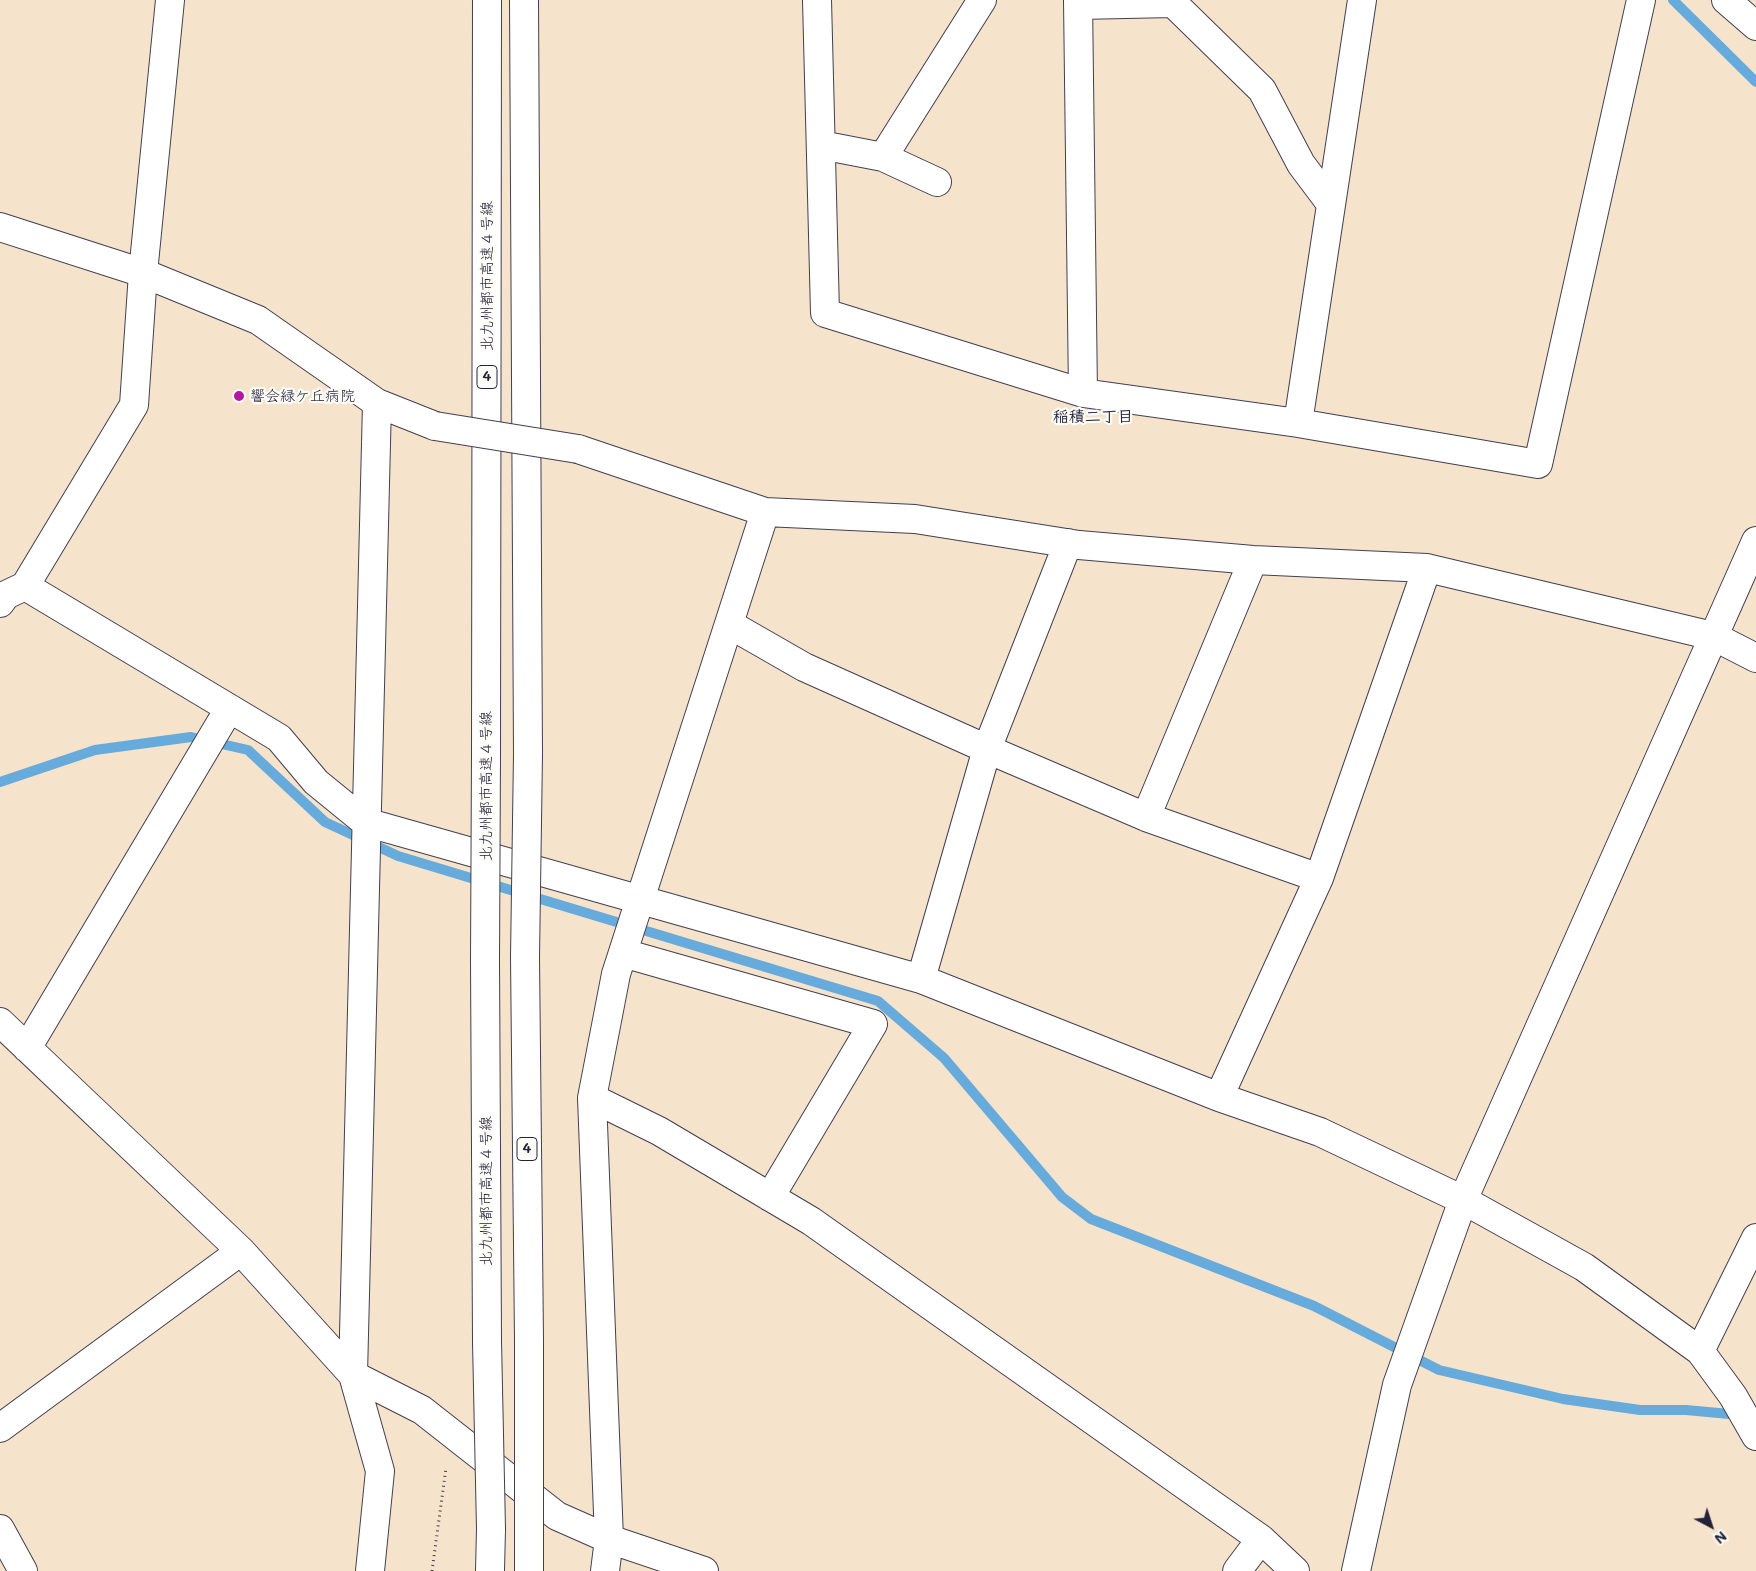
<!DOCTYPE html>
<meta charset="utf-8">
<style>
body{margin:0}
#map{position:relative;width:1756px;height:1571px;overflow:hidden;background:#f6e3cb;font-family:Mali,sans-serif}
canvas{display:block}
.north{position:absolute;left:1686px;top:1501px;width:50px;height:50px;-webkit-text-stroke:4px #fdfcf7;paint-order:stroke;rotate:140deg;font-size:14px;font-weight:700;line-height:20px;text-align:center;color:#22223b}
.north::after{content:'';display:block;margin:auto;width:18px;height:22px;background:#22223b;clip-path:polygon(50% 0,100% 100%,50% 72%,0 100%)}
</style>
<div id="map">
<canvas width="1756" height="1571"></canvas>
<div class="north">N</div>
</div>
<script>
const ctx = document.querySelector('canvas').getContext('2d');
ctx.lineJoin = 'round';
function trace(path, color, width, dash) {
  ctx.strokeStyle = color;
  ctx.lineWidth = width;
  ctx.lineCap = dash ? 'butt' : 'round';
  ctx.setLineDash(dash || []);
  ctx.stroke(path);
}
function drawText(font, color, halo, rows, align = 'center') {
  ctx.font = font + ' Mali,"Klee One",sans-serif';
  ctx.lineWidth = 4.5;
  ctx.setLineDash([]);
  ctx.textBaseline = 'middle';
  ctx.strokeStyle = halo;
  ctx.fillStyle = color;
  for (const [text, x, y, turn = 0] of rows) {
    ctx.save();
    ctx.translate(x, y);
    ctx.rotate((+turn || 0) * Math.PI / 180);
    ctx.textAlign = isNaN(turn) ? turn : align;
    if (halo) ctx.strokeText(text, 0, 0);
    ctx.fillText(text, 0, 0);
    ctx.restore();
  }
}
const stream = new Path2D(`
 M 1673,0 L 1756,82
 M 0,782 L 95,750 L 191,737 L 248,750 L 325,822 L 398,856 L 878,1001 L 944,1058 L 1062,1197 L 1091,1219 L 1314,1306 L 1439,1370 L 1563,1399 L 1640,1410 L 1686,1410 L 1740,1415`);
const path = new Path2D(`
 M 432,1571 L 446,1468`);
const street = new Path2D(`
 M 817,0 L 825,313 L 1083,393 L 1298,423 L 1362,0
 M 1078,0 L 1083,393
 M 1078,5 L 1173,3 L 1262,90 L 1301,164 L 1331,204
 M 821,145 L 883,157 L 982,0
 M 883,157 L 937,182
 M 0,227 L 143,273 L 258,320 L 377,403 L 435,426
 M 1298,423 L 1538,464 L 1641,0
 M 578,449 L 765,512 L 915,519 L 1079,545 L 1253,560 L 1427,568 L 1713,636 L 1756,658
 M 1253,560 L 1146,817 L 1319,878
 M 25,586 L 279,738 L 316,782 L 365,822 L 921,979 L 1219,1097 L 1320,1132 L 1463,1200 L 1584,1267 L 1700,1351 L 1733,1396 L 1756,1436
 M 0,603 L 6,595 L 25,586 L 134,405 L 143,273
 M 729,624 L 804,667 L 987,749 L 1146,817
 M 623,953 L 873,1024 L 770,1197
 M 921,979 L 987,749 L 1068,543
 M 0,1022 L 241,1251 L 353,1375 L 422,1410 L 557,1516 L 609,1539 L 704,1571
 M 27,1048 L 229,709
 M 1219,1097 L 1319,878 L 1427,568
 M 592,1098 L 659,1131 L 811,1221 L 1261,1539 L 1295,1571
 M 1700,1351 L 1756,1238
 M 0,1428 L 241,1251
 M 0,1529 L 23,1571
 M 370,1571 L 380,1471 L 353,1375 L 377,403
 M 605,1571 L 609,1539 L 592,1098 L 616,974 L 765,512
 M 1237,1571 L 1261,1539`);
const secondary = new Path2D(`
 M 1726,0 L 1756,26
 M 143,273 L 170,0
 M 1356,1571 L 1397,1385 L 1463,1200 L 1756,541`);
const highway = new Path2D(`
 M 524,0 L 528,754
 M 486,754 L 487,0
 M 525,957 L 529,1340
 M 485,960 L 487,1341
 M 490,1571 L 491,1529
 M 529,1571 L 529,1524`);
const streetBridge = new Path2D(`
 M 435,426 L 578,449`);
const highwayBridge = new Path2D(`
 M 525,957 L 528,754
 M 485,960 L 486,754
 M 529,1340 L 529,1524
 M 487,1341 L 491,1529`);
const markers = [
 [239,396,6,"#b5179e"]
];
const shields = [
 [487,377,20],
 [527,1149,20]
];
const shieldNames = [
 ["4",487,377],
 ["4",527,1149]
];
const streetNames = [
 ["北九州都市高速４号線",487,276,-90],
 ["北九州都市高速４号線",486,786,-90],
 ["北九州都市高速４号線",486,1191,-90]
];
const poiNames = [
 ["響会緑ケ丘病院",250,396]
];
const neighbourhoodNames = [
 ["稲積二丁目",1093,417]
];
trace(stream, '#67abdc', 10);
trace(street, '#423f51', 30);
trace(secondary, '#423f51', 30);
trace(highway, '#423f51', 30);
trace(path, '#423f51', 3, [1, 4]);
trace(street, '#fff', 28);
trace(secondary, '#fff', 28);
trace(highway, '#fff', 28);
trace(streetBridge, '#423f51', 30, []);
trace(highwayBridge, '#423f51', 30, []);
trace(streetBridge, '#fff', 28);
trace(highwayBridge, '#fff', 28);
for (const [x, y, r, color] of markers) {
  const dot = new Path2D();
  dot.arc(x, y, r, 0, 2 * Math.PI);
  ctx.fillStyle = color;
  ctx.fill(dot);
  trace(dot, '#fdfcf7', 2);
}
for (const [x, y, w] of shields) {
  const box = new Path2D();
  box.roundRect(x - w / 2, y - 11.5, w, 23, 4);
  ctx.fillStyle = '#fdfcf7';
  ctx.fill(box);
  trace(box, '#22223b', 1);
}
drawText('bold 14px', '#22223b', null, shieldNames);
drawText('15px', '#22223b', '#fdfcf7', streetNames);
drawText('15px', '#22223b', '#fdfcf7', poiNames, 'left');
drawText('bold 16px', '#22223b', '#fdfcf7', neighbourhoodNames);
</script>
